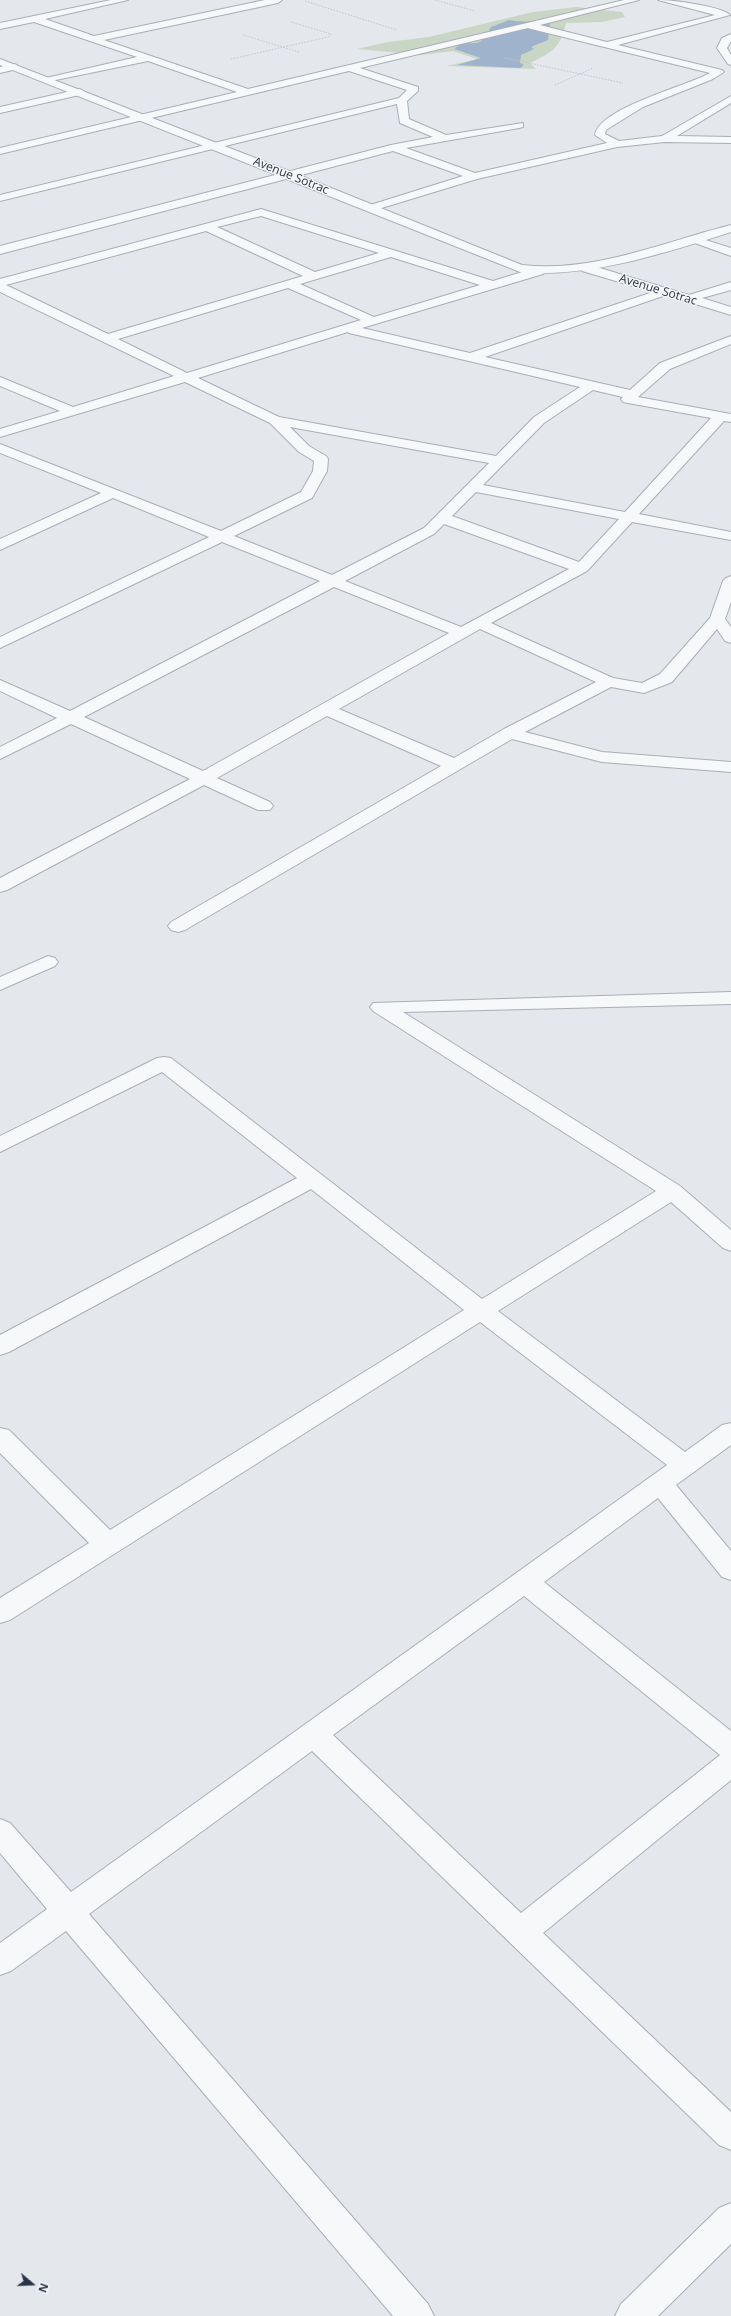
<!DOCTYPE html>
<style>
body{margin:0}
#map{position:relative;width:731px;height:2316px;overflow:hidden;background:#e4e7ec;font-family:"Open Sans",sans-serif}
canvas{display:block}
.north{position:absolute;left:12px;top:2264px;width:40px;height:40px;-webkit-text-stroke:3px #f4f6f9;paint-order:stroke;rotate:109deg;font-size:11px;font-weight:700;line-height:16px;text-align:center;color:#2b3445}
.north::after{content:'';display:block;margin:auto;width:14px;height:18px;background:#2b3445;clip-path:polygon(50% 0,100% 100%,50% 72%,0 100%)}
</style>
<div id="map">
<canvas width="731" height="2316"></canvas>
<div class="north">N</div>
</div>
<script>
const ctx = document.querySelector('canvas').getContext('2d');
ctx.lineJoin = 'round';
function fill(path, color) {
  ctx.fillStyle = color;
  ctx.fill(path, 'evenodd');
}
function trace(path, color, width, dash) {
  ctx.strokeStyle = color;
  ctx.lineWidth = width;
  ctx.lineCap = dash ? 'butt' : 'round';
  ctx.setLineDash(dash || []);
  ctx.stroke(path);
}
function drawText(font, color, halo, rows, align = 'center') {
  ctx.font = font + ' "Open Sans",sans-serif';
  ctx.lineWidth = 3;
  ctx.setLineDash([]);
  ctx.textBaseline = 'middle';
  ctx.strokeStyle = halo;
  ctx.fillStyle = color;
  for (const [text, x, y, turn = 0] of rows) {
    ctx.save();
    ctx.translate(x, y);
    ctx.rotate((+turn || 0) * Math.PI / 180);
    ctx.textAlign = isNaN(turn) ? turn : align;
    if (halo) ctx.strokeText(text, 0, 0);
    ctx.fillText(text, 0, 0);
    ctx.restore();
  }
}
const green = new Path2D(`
 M 576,7 L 622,12 L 625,17 L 602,22 L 566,23 C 560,48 553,52 530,63 L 536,69 L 447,66 L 477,59 L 453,51 L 422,55 L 357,49 L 388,42 L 429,37 L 533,12 Z`);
const water = new Path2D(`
 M 509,20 C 523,23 536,20 550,22 L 548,40 L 531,47 L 534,49 L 521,55 L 520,63 L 524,65 L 520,68 L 457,65 L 481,58 L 454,49 C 470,35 478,55 491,27 Z`);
const path = new Path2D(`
 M 435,0 L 475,11
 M 305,1 L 397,30
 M 243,35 L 299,52
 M 505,58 L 623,83
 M 231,59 L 328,37 L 331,34 L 291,22
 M 555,85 L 593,68`);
const minor = new Path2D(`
 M 111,0 L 128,0 L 45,19 L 94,36 L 265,0 L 282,0 L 278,3 L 104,40 L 248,89 L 624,0 L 639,0 L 540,25 L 607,42 L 715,15 L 658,0 C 672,0 721,6 730,15 L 618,45 L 722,70 L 724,72 L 713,79 L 643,107 L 606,130 L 605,134 L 619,141 L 662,136 L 731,96 L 731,103 L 677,136 L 731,137 L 731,143 L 665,142 L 617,147 L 477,179 L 375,210 L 367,210 L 365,208 L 367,206 L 463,176 L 393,151 L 0,254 L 0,246 L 391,145 L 433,137 L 400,123 L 397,104 L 0,201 L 0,195 L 399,98 L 407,90 L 349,71 L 0,154 L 0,148 L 237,92 L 148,61 L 46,82 L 46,78 L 137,57 L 34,22 L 0,29 L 0,23 ZM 528,28 L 531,29 L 710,73 C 687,86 599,108 595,135 L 607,143 L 475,173 L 406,148 L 519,128 L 523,127 L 523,123 L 446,135 L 409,119 L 407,101 L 418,91 L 418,87 L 360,68 Z
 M 731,34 L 731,41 L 727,48 L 731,55 L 731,65 L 728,64 L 717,48 L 722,38 Z
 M 14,64 L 17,65 L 17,69 L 0,73 L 0,67 Z
 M 80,89 L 85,92 L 84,94 L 0,113 L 0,107 Z
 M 261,209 L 493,281 L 535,268 L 543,268 L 545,271 L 543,274 L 362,328 L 470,353 L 653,292 L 582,271 L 580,268 L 582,265 L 590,265 L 689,295 L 731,282 L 731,290 L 702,298 L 731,307 L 731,315 L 666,295 L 485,357 L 630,390 L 660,363 L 731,336 L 731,344 L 670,369 L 638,397 L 731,414 L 731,422 L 724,421 L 639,514 L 731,532 L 731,540 L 632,522 L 587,571 L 491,623 L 613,678 L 642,683 L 660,674 L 710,618 L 723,581 L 726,578 L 731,576 L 731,602 L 725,619 L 731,627 L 731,643 L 725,641 L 717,629 L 672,682 L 644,693 L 611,687 L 525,732 L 602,752 L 731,762 L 731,772 L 602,762 L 512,739 L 185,930 L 178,932 L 171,930 L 168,926 L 171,922 L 441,766 L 327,716 L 217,778 L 270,802 L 273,806 L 270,810 L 258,810 L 204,785 L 7,890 L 0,892 L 0,878 L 190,779 L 71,724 L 0,759 L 0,747 L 57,718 L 0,691 L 0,680 L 70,711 L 320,581 L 222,542 L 0,648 L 0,637 L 209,537 L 113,498 L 0,550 L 0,539 L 101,493 L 0,453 L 0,444 L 221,531 L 301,492 L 313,471 L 314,461 L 299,452 L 270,423 L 185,382 L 0,437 L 0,429 L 60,411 L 0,386 L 0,377 L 73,407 L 174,376 L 0,292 L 0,279 ZM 261,216 L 379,253 L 315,272 L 217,227 ZM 206,231 L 303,276 L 108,334 L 6,285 ZM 391,257 L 480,285 L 374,317 L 300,284 ZM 288,288 L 361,320 L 187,373 L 118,339 ZM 348,332 L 349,333 L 580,387 L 534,417 L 496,456 L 279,417 L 198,378 ZM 593,390 L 623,397 L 621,399 L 623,402 L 628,403 L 711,418 L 625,512 L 483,485 L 544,423 ZM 290,427 L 489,463 L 424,528 L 332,575 L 234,536 L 312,498 L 327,471 L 328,459 L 326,456 L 309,446 ZM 476,492 L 619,519 L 579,562 L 452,516 ZM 444,524 L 569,569 L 461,627 L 345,581 L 434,534 ZM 334,587 L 449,633 L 203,771 L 84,717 ZM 480,629 L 596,682 L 504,729 L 454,758 L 339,709 Z
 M 696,237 L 731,248 L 731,256 L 692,242 L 690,240 L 692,238 Z
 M 48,956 L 55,958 L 58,962 L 55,966 L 0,990 L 0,977 Z
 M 731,992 L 731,1004 L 403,1012 L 680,1186 L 731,1230 L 731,1251 L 723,1248 L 671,1202 L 498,1311 L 685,1452 L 722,1425 L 731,1423 L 731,1445 L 676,1485 L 731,1551 L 731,1580 L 722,1577 L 658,1498 L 544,1582 L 731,1731 L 731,1780 L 543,1933 L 731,2112 L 731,2150 L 719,2145 L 312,1751 L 89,1914 L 428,2304 L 434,2316 L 393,2316 L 66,1931 L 11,1971 L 0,1975 L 0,1943 L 47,1909 L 0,1853 L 0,1819 L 10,1823 L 71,1892 L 667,1465 L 480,1322 L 10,1620 L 0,1623 L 0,1598 L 89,1543 L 0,1453 L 0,1428 L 9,1430 L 110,1530 L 464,1310 L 311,1189 L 9,1352 L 0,1355 L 0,1335 L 297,1178 L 162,1072 L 0,1152 L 0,1136 L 157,1058 L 164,1057 L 171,1058 L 482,1299 L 656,1191 L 373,1011 L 370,1007 L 373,1003 ZM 524,1596 L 720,1755 L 521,1913 L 333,1735 Z
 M 731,2203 L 731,2244 L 658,2316 L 615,2316 L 621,2304 L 719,2208 Z`);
const tertiary = new Path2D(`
 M 0,59 L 294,173 L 522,265 C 594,273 663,242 731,225 L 731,232 C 668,252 587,279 520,272 L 0,65 Z`);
const farStreetnames = [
 ["Avenue Sotrac",291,176,22],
 ["Avenue Sotrac",658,290,17]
];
fill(green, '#c9d6c5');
fill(water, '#9fb4cc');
trace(minor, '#a9aeb7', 2);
trace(tertiary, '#a9aeb7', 2);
trace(path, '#c2c5cb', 1, [1.5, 1.5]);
fill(minor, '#f7f8fa');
fill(tertiary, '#f7f8fa');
drawText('12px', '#2b3445', '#f4f6f9', farStreetnames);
</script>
